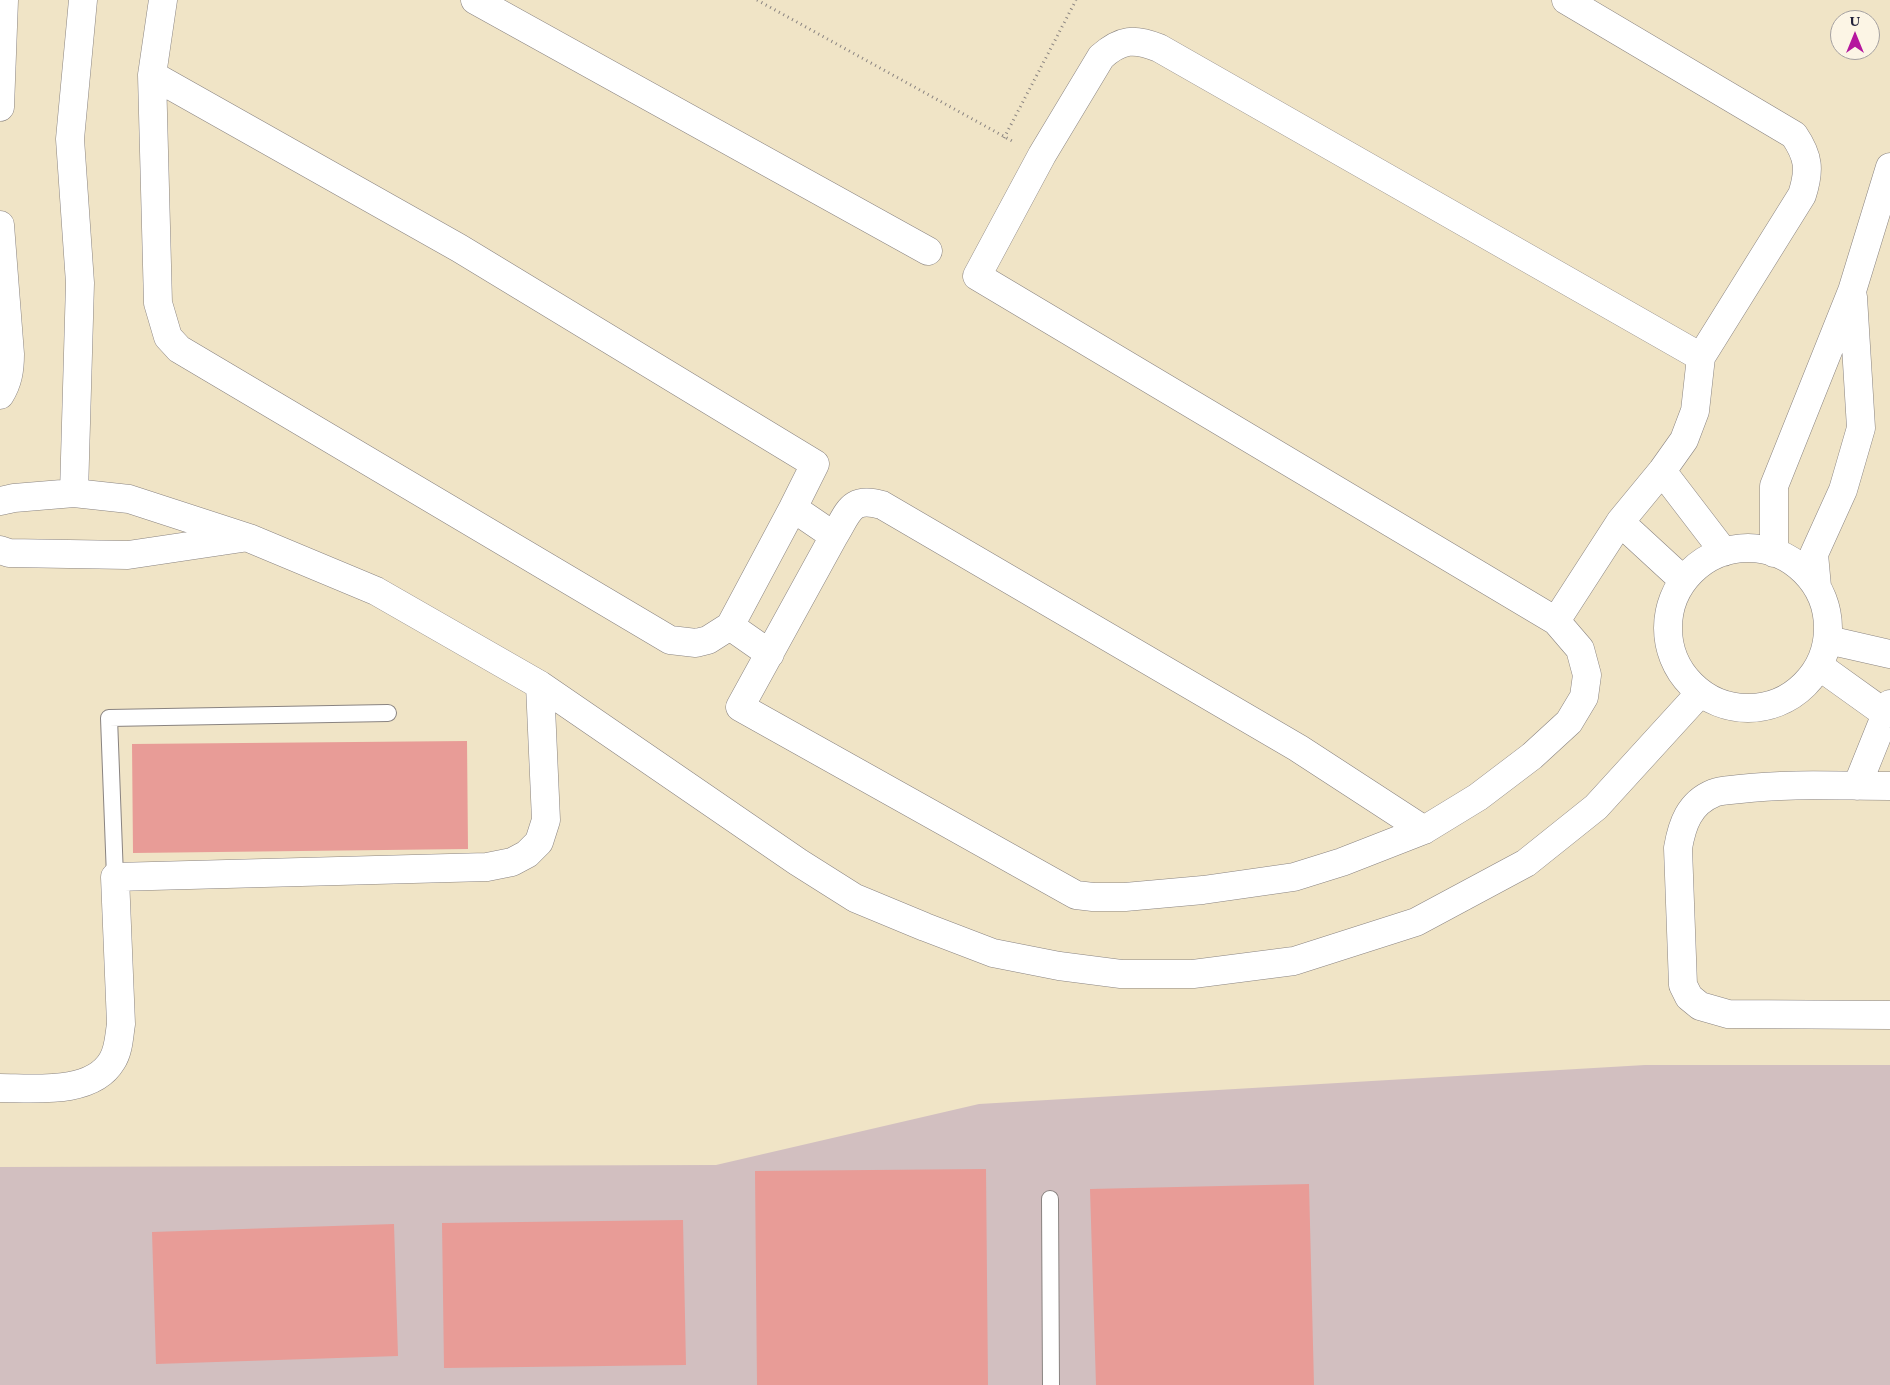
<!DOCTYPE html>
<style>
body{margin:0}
#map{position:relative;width:1890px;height:1385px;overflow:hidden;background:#f0e4c6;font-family:"EB Garamond",serif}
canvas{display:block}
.north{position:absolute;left:1830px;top:10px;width:50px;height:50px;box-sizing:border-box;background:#fcf5e5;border:1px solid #a5a1a1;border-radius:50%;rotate:0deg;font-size:14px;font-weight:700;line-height:20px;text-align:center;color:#22223b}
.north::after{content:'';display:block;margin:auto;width:18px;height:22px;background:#b5179e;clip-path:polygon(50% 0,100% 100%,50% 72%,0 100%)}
</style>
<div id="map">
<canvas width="1890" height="1385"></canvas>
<div class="north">U</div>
</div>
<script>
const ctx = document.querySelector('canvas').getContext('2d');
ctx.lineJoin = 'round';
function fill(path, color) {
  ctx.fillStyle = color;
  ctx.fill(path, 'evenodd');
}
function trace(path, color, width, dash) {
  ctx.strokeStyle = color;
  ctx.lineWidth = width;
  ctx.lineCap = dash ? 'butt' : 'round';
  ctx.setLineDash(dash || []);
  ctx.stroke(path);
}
const industrial = new Path2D(`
 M 1645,1065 L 1890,1065 L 1890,1385 L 0,1385 L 0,1167 L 716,1165 L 979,1104 Z`);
const building = new Path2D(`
 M 467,741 L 468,849 L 133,853 L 132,744 Z
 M 986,1169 L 988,1385 L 757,1385 L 755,1171 Z
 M 1309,1184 L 1314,1385 L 1096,1385 L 1090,1189 Z
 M 683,1220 L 686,1365 L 444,1368 L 442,1223 Z
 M 394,1224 L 398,1356 L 156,1364 L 152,1232 Z`);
const path = new Path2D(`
 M 757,0 L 1014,142
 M 1004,138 L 1076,0`);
const lane = new Path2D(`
 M 115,877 L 109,718 L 388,713
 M 1050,1199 L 1051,1385`);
const street = new Path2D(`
 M 475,0 L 928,251
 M 152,75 L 459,248 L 815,464 L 793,508 L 730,626 L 708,640 L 696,643 L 670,640 L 179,349 L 168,337 L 158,303 L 152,75 L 163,0
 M 0,107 L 4,0
 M 0,225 L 10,354 C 10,370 8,382 0,395
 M 1662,471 L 1724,552
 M 74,493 L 80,283 L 70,139 L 83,0
 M 0,501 L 14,498 L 74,493 L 129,499 L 249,538 L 376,591 L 540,685 L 798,862 L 855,898 L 925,927 L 993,953 L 1059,966 L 1121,974 L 1193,974 L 1294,961 L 1416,922 L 1526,863 L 1596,807 L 1700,693
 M 793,508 L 834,536
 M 1620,522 L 1683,580
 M1668 628a80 80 0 1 1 160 0a80 80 0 1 1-160 0Z
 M 0,550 L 9,553 L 128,555 L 242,538
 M 1774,553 L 1774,486 L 1852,291 L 1890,167
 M 1817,587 L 1814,554 L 1843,490 L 1861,428 L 1853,297
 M 1556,621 L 1620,522 L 1662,471 L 1684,440 L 1695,411 L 1701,357 L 1802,195 C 1810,170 1809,157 1794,135 L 1566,0
 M 730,626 L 770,654
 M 1828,640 L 1890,654
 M 1819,666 L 1886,714
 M 1857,786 L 1890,704
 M 1890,786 C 1840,786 1789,783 1740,789 C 1732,790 1721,790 1714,793 C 1689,803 1682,825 1678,848 L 1683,985 L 1689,997 L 1700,1006 L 1728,1014 L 1890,1015
 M 1424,830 L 1298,748 L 882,505 C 850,496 849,512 834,536 L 740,707 L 1067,890 L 1076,895 L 1093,897 L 1125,897 L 1203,890 L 1294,877 L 1342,862 L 1424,830 L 1478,797 L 1532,756 L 1569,722 L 1584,697 L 1587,675 L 1580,649 L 1556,621 L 977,276 L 1042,155 L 1101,57 C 1121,39 1134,38 1159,48 L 1701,357
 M 0,1088 C 34,1088 92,1095 112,1061 C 119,1050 119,1036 121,1024 L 115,877 L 487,867 L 512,862 L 527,854 L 539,842 L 546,820 L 540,685`);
fill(industrial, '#d2bfc0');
fill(building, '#e89c97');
trace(lane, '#898380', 18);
trace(street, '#898380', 29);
trace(path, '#898380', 3, [1, 4]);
trace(lane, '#fff', 16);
trace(street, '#fff', 28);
</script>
